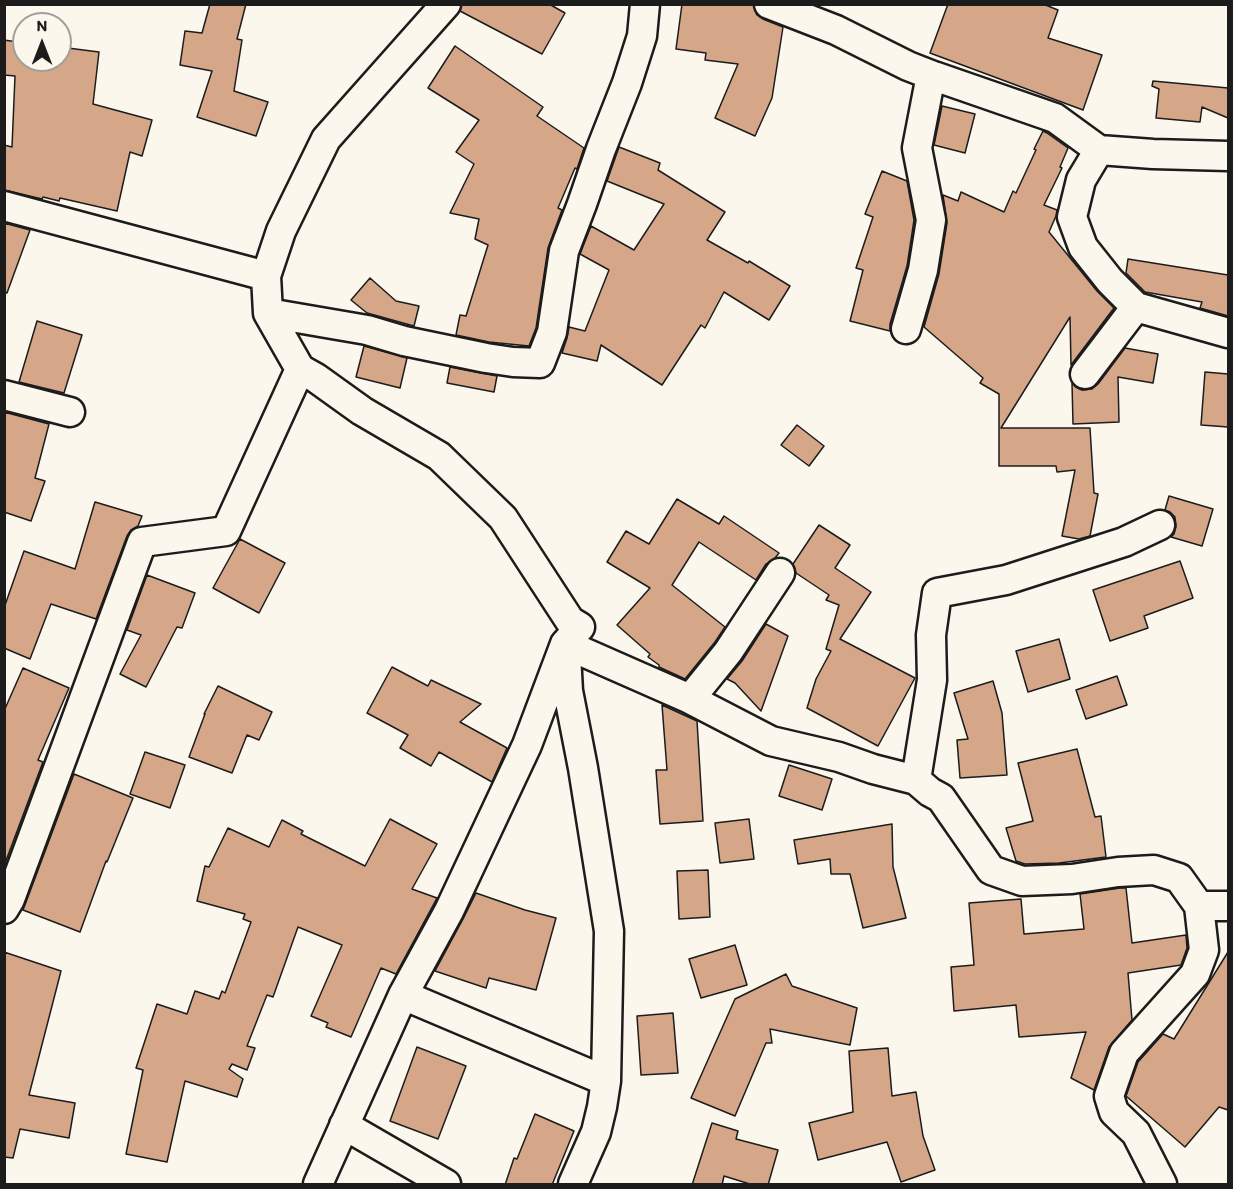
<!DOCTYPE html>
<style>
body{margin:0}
#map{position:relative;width:1233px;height:1189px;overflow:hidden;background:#fbf7ec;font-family:Itim,sans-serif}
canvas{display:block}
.frame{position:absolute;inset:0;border:6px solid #1c1c1c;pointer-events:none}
.north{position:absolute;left:12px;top:12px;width:60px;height:60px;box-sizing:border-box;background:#fbf7ec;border:2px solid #a29f99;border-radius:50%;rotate:0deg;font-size:16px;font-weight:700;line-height:24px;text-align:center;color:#1c1c1c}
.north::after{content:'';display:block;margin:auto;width:21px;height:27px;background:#1c1c1c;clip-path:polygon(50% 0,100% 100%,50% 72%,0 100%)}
</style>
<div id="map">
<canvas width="1233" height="1189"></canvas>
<div class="frame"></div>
<div class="north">N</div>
</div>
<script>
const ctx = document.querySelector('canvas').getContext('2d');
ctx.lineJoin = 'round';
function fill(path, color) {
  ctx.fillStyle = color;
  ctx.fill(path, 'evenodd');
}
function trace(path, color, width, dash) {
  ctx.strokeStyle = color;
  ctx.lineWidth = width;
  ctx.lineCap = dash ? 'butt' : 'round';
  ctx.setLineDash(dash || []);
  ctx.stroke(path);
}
const building = new Path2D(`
 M 210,4 L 246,4 L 237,39 L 242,40 L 234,91 L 268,102 L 256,136 L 197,117 L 212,71 L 180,65 L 185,31 L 202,33 Z
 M 462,4 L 549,4 L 565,13 L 542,54 L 460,11 Z
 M 682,4 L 753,4 L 757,15 L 763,19 L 783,27 L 772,98 L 755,136 L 715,118 L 738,64 L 705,60 L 706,53 L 676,49 Z
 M 948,4 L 1043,4 L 1058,10 L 1048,38 L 1102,55 L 1083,110 L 930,53 Z
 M 4,40 L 24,43 L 24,60 L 60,60 L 60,47 L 99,52 L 93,104 L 152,120 L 142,156 L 130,152 L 117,211 L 60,198 L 59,201 L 43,197 L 42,199 L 4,190 L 4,145 L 12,147 L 15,76 L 4,75 Z
 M 455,46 L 543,107 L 537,116 L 584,148 L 577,169 L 575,168 L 558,208 L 562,210 L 548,248 L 536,328 L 529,346 L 489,342 L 456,335 L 460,315 L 466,316 L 488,245 L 475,239 L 479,219 L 450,213 L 474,164 L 456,152 L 479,120 L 428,88 Z
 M 1153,81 L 1228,88 L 1228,118 L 1202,107 L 1200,122 L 1156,118 L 1159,89 L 1152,86 Z
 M 942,106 L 975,114 L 965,153 L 934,145 Z
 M 1043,131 L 1047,133 L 1068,148 L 1060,167 L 1062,168 L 1044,205 L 1057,210 L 1056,216 L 1049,232 L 1097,291 L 1114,308 L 1071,365 L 1070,317 L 1001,428 L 1090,428 L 1094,493 L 1098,494 L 1090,536 L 1079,539 L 1062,536 L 1075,470 L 1057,472 L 1056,466 L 999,466 L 999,394 L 980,383 L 983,378 L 924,327 L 939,274 L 947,223 L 943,195 L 958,201 L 961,192 L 1004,212 L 1013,191 L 1016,193 L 1036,150 L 1034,149 Z
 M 619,147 L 660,163 L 658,170 L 725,212 L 707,240 L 748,263 L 749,261 L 790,286 L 769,320 L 724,292 L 705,328 L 701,325 L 662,385 L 601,345 L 597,361 L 562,353 L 567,338 L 569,327 L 585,331 L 609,270 L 580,254 L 591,226 L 634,250 L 664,204 L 607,181 Z
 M 882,171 L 907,181 L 914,220 L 907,266 L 890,324 L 890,331 L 850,321 L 863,270 L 856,268 L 873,217 L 865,214 Z
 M 4,223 L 30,230 L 7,293 L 4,292 Z
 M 1128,259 L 1228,275 L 1228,316 L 1200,308 L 1202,302 L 1145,292 L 1126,273 Z
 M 370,278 L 396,301 L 419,306 L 414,326 L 367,313 L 351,300 Z
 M 37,321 L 82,335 L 64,393 L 19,382 Z
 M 364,346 L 407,358 L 400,388 L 356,377 Z
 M 1125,348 L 1158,354 L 1153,383 L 1118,377 L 1119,422 L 1073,424 L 1072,383 L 1076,387 L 1082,390 L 1092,389 L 1098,384 Z
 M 450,367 L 497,376 L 494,392 L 447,383 Z
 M 1205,372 L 1228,374 L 1228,427 L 1201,425 Z
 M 4,412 L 49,424 L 35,478 L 45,481 L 31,521 L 4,512 Z
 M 797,425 L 824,446 L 809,466 L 781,445 Z
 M 1169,496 L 1213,509 L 1202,546 L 1171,537 L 1174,534 L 1176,526 L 1175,517 L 1170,512 L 1165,510 Z
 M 677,499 L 719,524 L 724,516 L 779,553 L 775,558 L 766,564 L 756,580 L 699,542 L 672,585 L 725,627 L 715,642 L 685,679 L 659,667 L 659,665 L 648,657 L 650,654 L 617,625 L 650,588 L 607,562 L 626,531 L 649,544 Z
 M 95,502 L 142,516 L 138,526 L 131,530 L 127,536 L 96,619 L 51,604 L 30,659 L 4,648 L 4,608 L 24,551 L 75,569 Z
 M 819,525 L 850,545 L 835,568 L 871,592 L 840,639 L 915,678 L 878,746 L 807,708 L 816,679 L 831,651 L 826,649 L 839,605 L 826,600 L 829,595 L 796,573 L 793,564 Z
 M 240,539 L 285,563 L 259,613 L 213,588 Z
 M 1180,561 L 1193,598 L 1144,616 L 1148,628 L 1110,641 L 1093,590 Z
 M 147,575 L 195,593 L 182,628 L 177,627 L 146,687 L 120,674 L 141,635 L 127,630 Z
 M 766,624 L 788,636 L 761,711 L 735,683 L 727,679 L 742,661 Z
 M 1059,639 L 1070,679 L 1028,692 L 1016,651 Z
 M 392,667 L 428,686 L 431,680 L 481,704 L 460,722 L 507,748 L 492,782 L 439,752 L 431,766 L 400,748 L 408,735 L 367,713 Z
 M 23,668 L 69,688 L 38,760 L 43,762 L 4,866 L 4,711 Z
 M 1117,676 L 1127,705 L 1086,719 L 1076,690 Z
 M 993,681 L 1002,713 L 1007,775 L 960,778 L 957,740 L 968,739 L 954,693 Z
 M 218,686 L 272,712 L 259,740 L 247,735 L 232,773 L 189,757 L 205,714 L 204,714 Z
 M 662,705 L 697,721 L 703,821 L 660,824 L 656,770 L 667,770 Z
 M 1077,749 L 1095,817 L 1101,816 L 1106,857 L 1059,863 L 1025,864 L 1016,861 L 1006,828 L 1033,821 L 1018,763 Z
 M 145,752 L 185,765 L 170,808 L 130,794 Z
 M 789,765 L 832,779 L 822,810 L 779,796 Z
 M 74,774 L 133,798 L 107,862 L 106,861 L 80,932 L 23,910 Z
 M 390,819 L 437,844 L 412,889 L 437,898 L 396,974 L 381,968 L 351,1037 L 326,1027 L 328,1023 L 311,1016 L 342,945 L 298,927 L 273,997 L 267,995 L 247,1046 L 255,1048 L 247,1070 L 232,1064 L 229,1069 L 243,1079 L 237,1097 L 185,1081 L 167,1162 L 126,1154 L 143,1070 L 136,1068 L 157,1004 L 187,1014 L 195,991 L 219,999 L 222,991 L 225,993 L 251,922 L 243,919 L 245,914 L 197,901 L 205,866 L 209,867 L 228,828 L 269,847 L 282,820 L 303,831 L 301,834 L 365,866 Z
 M 749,819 L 754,859 L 720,863 L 715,823 Z
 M 892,824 L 893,867 L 906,918 L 863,928 L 850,874 L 831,874 L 830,859 L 798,864 L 794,840 Z
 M 708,870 L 710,917 L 679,919 L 677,871 Z
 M 1120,888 L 1126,888 L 1132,943 L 1186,935 L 1187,948 L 1181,965 L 1128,973 L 1132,1020 L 1109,1047 L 1094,1090 L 1071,1078 L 1086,1032 L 1019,1037 L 1016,1005 L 954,1011 L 951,967 L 974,965 L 969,903 L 1021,899 L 1024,934 L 1084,929 L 1080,894 Z
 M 476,893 L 525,910 L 556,918 L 536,990 L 489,978 L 486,988 L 435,971 L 463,919 Z
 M 735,945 L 747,985 L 701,998 L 689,959 Z
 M 4,952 L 61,971 L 29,1095 L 75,1103 L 69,1138 L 20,1129 L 13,1158 L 4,1157 Z
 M 1228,952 L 1228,1110 L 1219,1107 L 1185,1147 L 1126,1096 L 1138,1062 L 1163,1034 L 1174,1039 Z
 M 786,974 L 792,986 L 857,1008 L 850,1045 L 770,1029 L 772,1043 L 766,1043 L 735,1116 L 691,1098 L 735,999 Z
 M 673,1013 L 678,1073 L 641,1075 L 637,1016 Z
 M 417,1047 L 466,1066 L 438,1139 L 390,1121 Z
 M 888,1048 L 892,1096 L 916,1092 L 923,1136 L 935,1170 L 901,1182 L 887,1142 L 818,1160 L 809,1123 L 853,1112 L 849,1051 Z
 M 535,1114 L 574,1131 L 552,1185 L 505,1185 L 514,1158 L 517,1159 Z
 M 712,1123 L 738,1131 L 736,1139 L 778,1150 L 768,1185 L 753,1185 L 724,1176 L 722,1185 L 692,1185 Z`);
const minor = new Path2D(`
 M 446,4 L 326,139 L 281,231 L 266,276 L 268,313 L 300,369 L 316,378 L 362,411 L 439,456 L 503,518 L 570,621 L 580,627 L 565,644 L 690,699
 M 769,4 L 836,30 L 908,66 L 931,75 L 1055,118 L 1099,150 L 1153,154 L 1228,156
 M 4,206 L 266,276
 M 1136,307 L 1228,333
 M 268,313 L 367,330 L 404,341 L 486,358 L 513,362 L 540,363 L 552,332 L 564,251 L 582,204 L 601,149 L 627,83 L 642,36 L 645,4
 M 906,329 L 923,270 L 931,220 L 917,148 L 931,75
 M 1085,374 L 1136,307 L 1110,281 L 1083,247 L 1072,217 L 1081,180 L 1099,150
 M 4,395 L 70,412
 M 780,573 L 728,652 L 690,699 L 771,741 L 839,757 L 873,769 L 916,780 L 930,792 L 941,798 L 991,870 L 1022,881 L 1072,879 L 1118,872 L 1154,870 L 1179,878 L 1199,906 L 1204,950 L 1195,974 L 1124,1053 L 1109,1096 L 1114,1112 L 1136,1133 L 1162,1184
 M 566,655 L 568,691 L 583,768 L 609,931 L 606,1081
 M 916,780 L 932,680 L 931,635 L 937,593 L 1006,580 L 1124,542 L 1160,525
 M 1199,906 L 1228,906
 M 4,909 L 10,899 L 142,542 L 226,531 L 300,369
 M 403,995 L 606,1081 L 602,1107 L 596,1132 L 573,1184
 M 344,1125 L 446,1184
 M 318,1184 L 403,995 L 449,911 L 527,745 L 565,644`);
fill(building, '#d6a689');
trace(building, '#1c1c1c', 1.5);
trace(minor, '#1c1c1c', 33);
trace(minor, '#fbf7ec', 28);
</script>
